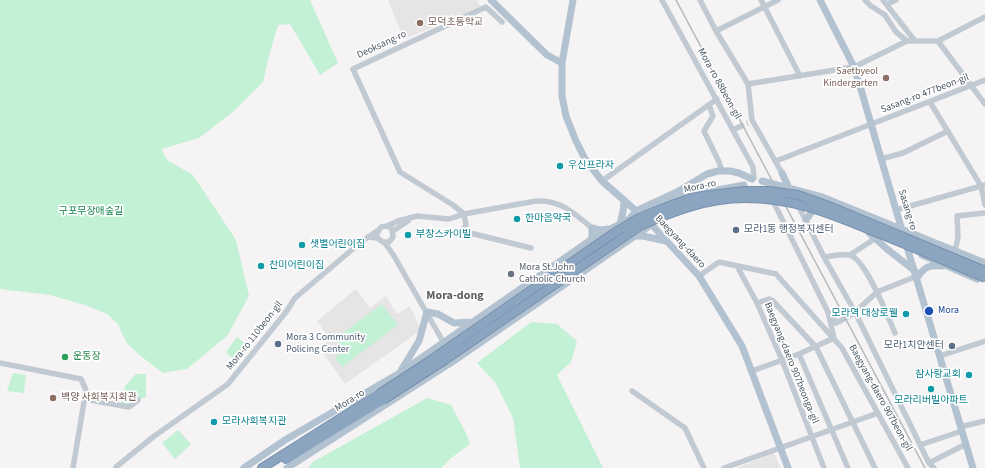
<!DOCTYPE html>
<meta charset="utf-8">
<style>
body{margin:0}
canvas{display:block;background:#f5f3f3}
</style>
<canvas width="985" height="468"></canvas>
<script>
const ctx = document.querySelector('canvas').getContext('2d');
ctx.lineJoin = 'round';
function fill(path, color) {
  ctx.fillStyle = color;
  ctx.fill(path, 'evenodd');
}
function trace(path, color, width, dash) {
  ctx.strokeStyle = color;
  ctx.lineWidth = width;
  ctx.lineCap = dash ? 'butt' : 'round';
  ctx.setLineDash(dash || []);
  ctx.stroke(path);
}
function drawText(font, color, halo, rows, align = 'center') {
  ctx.font = font + ' "Source Sans 3","Noto Sans KR",sans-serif';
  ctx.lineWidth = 3.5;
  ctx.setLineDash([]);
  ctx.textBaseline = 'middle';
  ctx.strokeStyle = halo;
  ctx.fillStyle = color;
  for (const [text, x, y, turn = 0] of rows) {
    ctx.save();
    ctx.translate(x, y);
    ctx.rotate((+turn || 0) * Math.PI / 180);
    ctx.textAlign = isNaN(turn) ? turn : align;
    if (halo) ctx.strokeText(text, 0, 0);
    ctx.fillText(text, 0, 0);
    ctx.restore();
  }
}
const education = new Path2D(`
 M 388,0 L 477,0 L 481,8 L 404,39 Z
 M 356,289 L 370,308 L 386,296 L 397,314 L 410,306 L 421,330 L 345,384 L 321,350 L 329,338 L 317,321 Z
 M 774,453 L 781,468 L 737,468 Z`);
const green = new Path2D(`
 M 0,0 L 310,0 L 338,63 L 320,75 L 290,24 L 278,25 L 270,52 L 263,82 L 234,111 L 199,138 L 161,149 L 167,160 L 193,175 L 236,240 L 249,296 L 227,336 L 187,369 L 163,373 L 138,354 L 126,342 L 118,324 L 107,314 L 88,306 L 50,295 L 0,289 Z
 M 382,304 L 398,325 L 342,367 L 335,358 L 344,350 L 335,339 Z
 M 531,322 L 557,324 L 577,341 L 571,362 L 557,375 L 603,468 L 520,468 L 513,418 L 495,382 L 477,363 Z
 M 237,337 L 247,345 L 235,361 L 226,352 Z
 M 13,373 L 26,375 L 24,393 L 7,391 Z
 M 136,374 L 146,374 L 146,397 L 121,406 L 125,386 Z
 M 427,398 L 451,405 L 467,435 L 470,444 L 451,458 L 441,468 L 308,468 L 313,462 Z
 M 178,430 L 191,444 L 175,459 L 162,443 Z`);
const minorTunnel = new Path2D(`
 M 739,127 L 748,123`);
const minor = new Path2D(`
 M 662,0 L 753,167 L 754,178
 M 700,0 L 716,31 L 748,84
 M 761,0 L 800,76
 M 865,0 L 871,6 L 885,15 L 896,32 L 907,41
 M 883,0 L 915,41
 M 887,4 L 896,0
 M 502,22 L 486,7 L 353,69 L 400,172 L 453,205 L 464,214 L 466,225 L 462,231 L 531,248
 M 716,31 L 778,0
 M 938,41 L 985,104
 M 930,102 L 981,186 L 985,205
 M 709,105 L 713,116 L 704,131 L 719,162 L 722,171
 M 733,130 L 739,127
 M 881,159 L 903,153 L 948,131
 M 776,161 L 985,80
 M 782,173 L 752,120 L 748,84 L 854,67 L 907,41 L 938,41 L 985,17
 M 602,181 L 717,99
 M 798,205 L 824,257 L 855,312 L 929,463 L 934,468
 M 896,210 L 985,185
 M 387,226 L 398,221 L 417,216 L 449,219 L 464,214 L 536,201 C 562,200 573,213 592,228
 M 393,231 L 408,221
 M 368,237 L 377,238 L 383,242 L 389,242 L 393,237 L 392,229 L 387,226 L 381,227 L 377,233 L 377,238
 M 385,243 L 394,256 L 445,345
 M 955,251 L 958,237 L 957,216 L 985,213
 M 850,255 L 876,238
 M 824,257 C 832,256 841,254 849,255 C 865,257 888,317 895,333
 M 737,266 L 757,303 L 782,360 L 824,468
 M 699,276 L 719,262 L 776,274 L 842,348 L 908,468
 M 757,303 L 769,299 L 773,301 L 816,347 L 875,468
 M 828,313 L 832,315 L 836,323 L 853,314 L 877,292 L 917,276
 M 799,354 L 848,468
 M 940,356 L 985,341
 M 0,363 L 81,379 L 86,390 L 73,468
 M 752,371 L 799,354 L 834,338 L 828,312 L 773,201
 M 632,391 L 685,428 L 704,468
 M 84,399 L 129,407 L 138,400
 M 960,427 L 985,421
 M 920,445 L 962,431
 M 929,463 L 966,444
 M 116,467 L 153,437 L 228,384 L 286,312 L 295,298 L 361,242 L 377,231
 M 724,468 L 878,413`);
const major = new Path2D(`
 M 491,0 L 547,55 L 562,63
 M 573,0 L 562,63 L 562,96 L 566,116 L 576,141 L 585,159 L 602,181 L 651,224 L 699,276 L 742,346 L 788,468
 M 820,0 L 854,67 L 860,86 L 896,210 L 973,468
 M 782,173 L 789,188
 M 762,181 L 822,197 L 985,263
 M 668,201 L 681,197 L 744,185
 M 806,220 L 813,210
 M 620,224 L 623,212 L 624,201
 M 869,233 L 887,249 L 915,271
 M 633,236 L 643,236 L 666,241
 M 592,239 L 592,228 L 600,230 L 608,229
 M 922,255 L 977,279
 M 917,278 C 925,266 929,265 942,266
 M 400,372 L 419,341 L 427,312 L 438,314 L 454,323 L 473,322
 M 244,468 L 285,440 L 398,374 L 592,239 L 629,219 L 636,211 L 677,192 L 707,174 L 718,171 L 730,171 L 739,173 L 752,179
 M 287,468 L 455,360 L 652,224`);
const highway = new Path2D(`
 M 286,459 L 383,400
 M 262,468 L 379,394`);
const rail = new Path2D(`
 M 676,0 L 925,468`);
const highwayBridge = new Path2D(`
 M 379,394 L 422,366 L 611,235 L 637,219 L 663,208 L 695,197 L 744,191 L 769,191 L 798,195 L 834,208 L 985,271
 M 383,400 L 445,360 L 640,226 C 673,211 708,198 745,198 C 794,198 829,213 873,231 C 911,246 948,262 985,278`);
const markers = [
 [420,23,4,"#8d6e63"],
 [886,78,4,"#8d6e63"],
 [560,166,4,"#0f9aa8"],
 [517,219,4,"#0f9aa8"],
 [736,230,4,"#5c6f8a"],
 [408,235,4,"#0f9aa8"],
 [302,245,4,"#0f9aa8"],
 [261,266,4,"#0f9aa8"],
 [511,274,4,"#6b7280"],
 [929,311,5,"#1a4fb4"],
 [906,314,4,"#0f9aa8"],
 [278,344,4,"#5c6f8a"],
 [952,346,4,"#5c6f8a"],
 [65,357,4,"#2e9e5b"],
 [969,375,4,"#0f9aa8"],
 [931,389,4,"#0f9aa8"],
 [53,398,4,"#8d6e63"],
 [214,422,4,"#0f9aa8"]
];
const educationNames = [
 ["모덕초등학교",428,23],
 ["Saetbyeol",878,72,"right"],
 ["Kindergarten",878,84,"right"],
 ["백양 사회복지회관",61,398]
];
const streetNames = [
 ["Deoksang-ro",382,45,-25],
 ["Mora-ro 88beon-gil",719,84,61],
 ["Sasang-ro 477beon-gil",925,94,-21],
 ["Mora-ro",700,187,-12],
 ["Sasang-ro",907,210,73],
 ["Baegyang-daero",680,242,47],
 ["Mora-ro 110beon-gil",255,336,-52],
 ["Baegyang-daero 907beonga-gil",791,363,68],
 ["Baegyang-daero 907beon-gil",880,398,61],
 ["Mora-ro",350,401,-32]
];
const cultureNames = [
 ["우신프라자",568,166],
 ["한마음약국",525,219],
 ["부창스카이빌",416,235],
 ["샛별어린이집",310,245],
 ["찬미어린이집",269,266],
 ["모라역 대상로웰",898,314,"right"],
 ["참사랑교회",961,375,"right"],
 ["모라리버빌아파트",931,401,"center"],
 ["모라사회복지관",222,422]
];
const parkNames = [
 ["구포무장애숲길",91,212]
];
const serviceNames = [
 ["모라1동 행정복지센터",744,230],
 ["Mora 3 Community",286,338],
 ["Policing Center",286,350],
 ["모라1치안센터",944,346,"right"]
];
const worshipNames = [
 ["Mora St.John",519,268],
 ["Catholic Church",519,280]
];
const transitNames = [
 ["Mora",938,311]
];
const leisureNames = [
 ["운동장",73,357]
];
const quarterNames = [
 ["Mora-dong",455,296]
];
fill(education, '#e6e4e5');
fill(green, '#c3f1d5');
trace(minorTunnel, '#caccce', 5.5, [5.5, 3]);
trace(highway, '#7690ad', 10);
trace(minor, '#c1cad2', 5.5);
trace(major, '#b3c2d1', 7);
trace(highway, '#8ba5c1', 8);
trace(rail, '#b5b8bd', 1.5);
trace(highwayBridge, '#7690ad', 10, []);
trace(highwayBridge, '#8ba5c1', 8);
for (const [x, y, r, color] of markers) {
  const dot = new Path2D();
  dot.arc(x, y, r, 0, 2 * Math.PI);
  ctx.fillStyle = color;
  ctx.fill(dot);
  trace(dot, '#fff', 1.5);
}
drawText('10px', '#785e54', '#fff', educationNames, 'left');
drawText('10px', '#4a5661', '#fff', streetNames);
drawText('10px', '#0d838f', '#fff', cultureNames, 'left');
drawText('10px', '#17864f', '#fff', parkNames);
drawText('10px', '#4e5e75', '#fff', serviceNames, 'left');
drawText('10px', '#5b616d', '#fff', worshipNames, 'left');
drawText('10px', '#164399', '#fff', transitNames, 'left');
drawText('10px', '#27864d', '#fff', leisureNames, 'left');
drawText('bold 12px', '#5f6368', '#fff', quarterNames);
</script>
